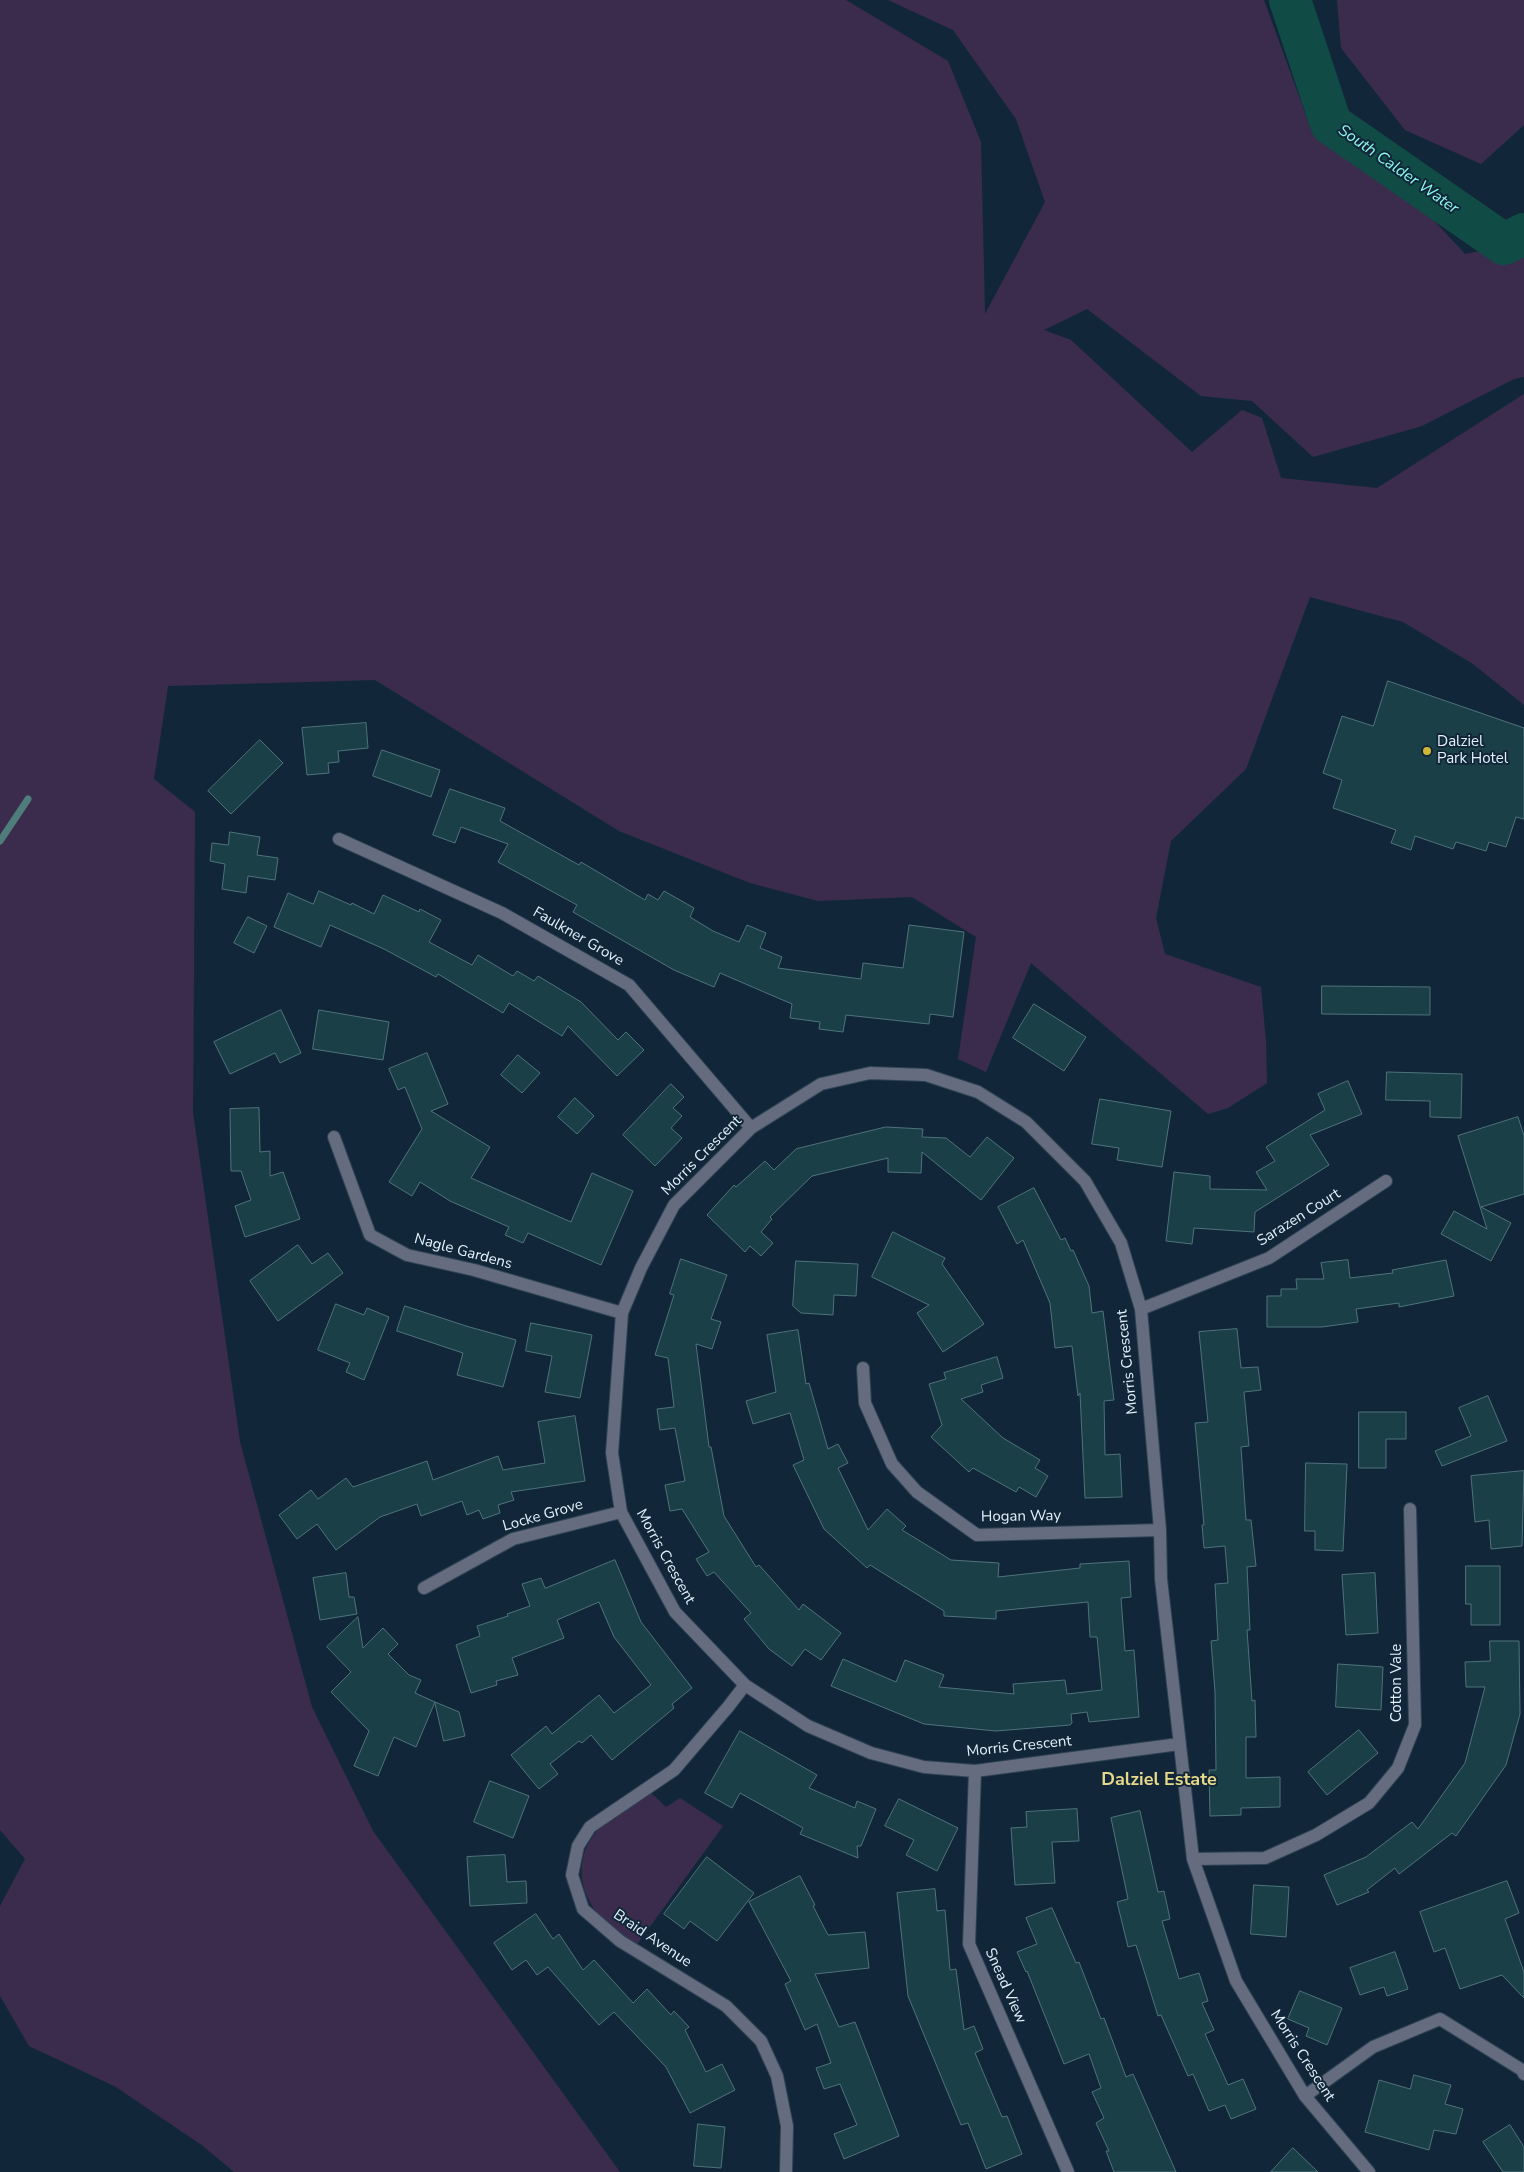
<!DOCTYPE html>
<style>
body{margin:0}
canvas{display:block;background:#112739}
</style>
<canvas width="1524" height="2172"></canvas>
<script>
const ctx = document.querySelector('canvas').getContext('2d');
ctx.lineJoin = 'round';
function fill(path, color) {
  ctx.fillStyle = color;
  ctx.fill(path, 'evenodd');
}
function trace(path, color, width, dash) {
  ctx.strokeStyle = color;
  ctx.lineWidth = width;
  ctx.lineCap = dash ? 'butt' : 'round';
  ctx.setLineDash(dash || []);
  ctx.stroke(path);
}
function drawText(font, color, halo, rows, align = 'center') {
  ctx.font = font + ' "Nunito Sans",sans-serif';
  ctx.lineWidth = 4;
  ctx.setLineDash([]);
  ctx.textBaseline = 'middle';
  ctx.strokeStyle = halo;
  ctx.fillStyle = color;
  for (const [text, x, y, turn = 0] of rows) {
    ctx.save();
    ctx.translate(x, y);
    ctx.rotate((+turn || 0) * Math.PI / 180);
    ctx.textAlign = isNaN(turn) ? turn : align;
    if (halo) ctx.strokeText(text, 0, 0);
    ctx.fillText(text, 0, 0);
    ctx.restore();
  }
}
const green = new Path2D(`
 M 0,0 L 846,0 L 948,61 L 981,142 L 985,314 L 1045,202 L 1016,119 L 953,30 L 888,0 L 1264,0 L 1312,132 L 1414,199 L 1465,254 L 1524,242 L 1524,377 L 1514,379 L 1422,426 L 1313,457 L 1252,401 L 1201,396 L 1087,309 L 1044,330 L 1071,340 L 1192,452 L 1242,410 L 1262,418 L 1281,478 L 1377,488 L 1524,394 L 1524,705 L 1473,664 L 1403,622 L 1310,597 L 1246,769 L 1171,841 L 1156,918 L 1165,954 L 1261,987 L 1266,1042 L 1267,1083 L 1228,1108 L 1208,1114 L 1031,963 L 986,1072 L 958,1059 L 976,937 L 912,897 L 818,901 L 750,883 L 619,831 L 375,680 L 168,686 L 154,779 L 195,812 L 193,1113 L 240,1442 L 312,1707 L 373,1831 L 620,2172 L 234,2172 L 203,2146 L 116,2087 L 29,2046 L 0,1996 L 0,1906 L 25,1859 L 0,1830 Z
 M 1337,0 L 1524,0 L 1524,125 L 1481,164 L 1405,130 L 1341,48 Z
 M 651,1793 L 666,1807 L 680,1798 L 723,1826 L 636,1946 C 595,1924 562,1877 595,1833 C 602,1823 640,1801 651,1793 Z`);
const stream = new Path2D(`
 M 0,841 L 28,799`);
const river = new Path2D(`
 M 1290,0 L 1331,124 L 1504,244 L 1524,234`);
const building = new Path2D(`
 M 1388,681 L 1524,728 L 1524,819 L 1516,817 L 1506,847 L 1489,842 L 1486,851 L 1456,842 L 1453,849 L 1415,836 L 1411,850 L 1391,843 L 1396,830 L 1333,808 L 1342,780 L 1323,773 L 1342,716 L 1373,726 Z
 M 366,723 L 368,748 L 338,751 L 339,762 L 328,763 L 329,773 L 307,775 L 302,728 Z
 M 260,740 L 283,763 L 231,814 L 208,791 Z
 M 382,750 L 440,770 L 431,797 L 373,776 Z
 M 450,789 L 505,808 L 500,821 L 579,865 L 581,862 L 645,900 L 648,894 L 658,900 L 664,891 L 694,908 L 690,917 L 713,931 L 739,942 L 747,925 L 766,933 L 760,948 L 782,957 L 778,968 L 861,979 L 863,963 L 903,968 L 909,925 L 964,932 L 953,1017 L 930,1014 L 929,1024 L 846,1015 L 843,1032 L 819,1029 L 820,1022 L 790,1018 L 792,1004 L 720,973 L 714,987 L 674,970 L 573,912 L 577,905 L 498,862 L 508,844 L 461,827 L 455,843 L 433,835 Z
 M 230,832 L 260,837 L 257,855 L 278,858 L 275,880 L 248,876 L 246,893 L 222,889 L 225,864 L 210,861 L 212,843 L 228,845 Z
 M 319,891 L 351,905 L 352,903 L 374,914 L 383,895 L 419,912 L 420,909 L 441,920 L 429,942 L 472,965 L 478,955 L 513,976 L 517,971 L 534,981 L 538,976 L 581,1002 L 618,1040 L 626,1032 L 644,1050 L 617,1076 L 568,1026 L 562,1036 L 509,1003 L 503,1013 L 438,974 L 436,977 L 384,949 L 330,925 L 321,947 L 274,927 L 288,893 L 313,904 Z
 M 248,917 L 267,926 L 254,953 L 234,943 Z
 M 1322,986 L 1430,987 L 1430,1015 L 1322,1014 Z
 M 1034,1004 L 1086,1037 L 1064,1071 L 1013,1038 Z
 M 281,1010 L 301,1053 L 280,1063 L 275,1053 L 230,1074 L 214,1042 Z
 M 319,1010 L 389,1022 L 383,1060 L 313,1049 Z
 M 427,1053 L 448,1104 L 431,1111 L 490,1147 L 471,1178 L 571,1222 L 592,1173 L 633,1191 L 601,1265 L 528,1233 L 523,1243 L 505,1235 L 509,1227 L 450,1201 L 420,1182 L 412,1196 L 389,1182 L 422,1129 L 405,1087 L 398,1090 L 389,1069 Z
 M 518,1055 L 540,1073 L 522,1093 L 501,1075 Z
 M 1387,1072 L 1462,1074 L 1461,1118 L 1430,1117 L 1430,1101 L 1386,1100 Z
 M 1348,1081 L 1362,1114 L 1310,1135 L 1329,1165 L 1255,1212 L 1254,1232 L 1194,1228 L 1192,1244 L 1166,1241 L 1174,1172 L 1210,1176 L 1210,1189 L 1267,1190 L 1256,1172 L 1275,1161 L 1266,1147 L 1325,1110 L 1318,1094 Z
 M 671,1084 L 684,1097 L 673,1108 L 682,1116 L 671,1128 L 682,1138 L 655,1166 L 623,1135 Z
 M 575,1098 L 594,1116 L 577,1134 L 558,1117 Z
 M 1100,1099 L 1171,1111 L 1162,1167 L 1117,1160 L 1119,1148 L 1092,1144 Z
 M 259,1108 L 260,1152 L 270,1151 L 270,1176 L 283,1172 L 300,1219 L 245,1237 L 235,1206 L 251,1200 L 241,1171 L 231,1171 L 230,1109 Z
 M 1518,1117 L 1524,1136 L 1524,1194 L 1481,1207 L 1511,1223 L 1491,1261 L 1441,1234 L 1454,1211 L 1487,1229 L 1458,1136 Z
 M 886,1127 L 923,1129 L 922,1137 L 946,1138 L 970,1157 L 987,1137 L 1014,1158 L 981,1200 L 922,1152 L 921,1173 L 888,1172 L 888,1158 L 812,1176 L 770,1217 L 772,1219 L 761,1232 L 773,1243 L 761,1256 L 750,1246 L 745,1252 L 707,1215 L 734,1185 L 736,1187 L 765,1161 L 774,1170 L 796,1149 Z
 M 1034,1188 L 1061,1240 L 1065,1238 L 1071,1251 L 1073,1250 L 1089,1286 L 1092,1313 L 1103,1311 L 1114,1400 L 1104,1401 L 1105,1455 L 1120,1454 L 1122,1497 L 1085,1498 L 1080,1393 L 1078,1396 L 1072,1346 L 1055,1348 L 1050,1303 L 1023,1240 L 1017,1244 L 998,1207 Z
 M 893,1232 L 945,1258 L 942,1264 L 984,1324 L 943,1352 L 917,1313 L 929,1305 L 872,1277 Z
 M 298,1245 L 312,1264 L 328,1253 L 343,1273 L 278,1321 L 250,1281 Z
 M 681,1259 L 727,1275 L 711,1319 L 721,1322 L 712,1349 L 696,1344 L 709,1447 L 711,1447 L 724,1516 L 756,1567 L 759,1565 L 799,1610 L 803,1604 L 841,1633 L 821,1660 L 805,1649 L 792,1666 L 769,1649 L 744,1619 L 751,1613 L 714,1572 L 707,1576 L 696,1559 L 709,1552 L 682,1509 L 670,1511 L 665,1485 L 685,1481 L 675,1428 L 660,1430 L 657,1409 L 674,1407 L 668,1358 L 655,1355 L 674,1295 L 670,1294 Z
 M 1348,1260 L 1350,1278 L 1393,1273 L 1392,1270 L 1446,1260 L 1454,1296 L 1399,1307 L 1399,1303 L 1356,1309 L 1358,1322 L 1322,1327 L 1267,1327 L 1267,1296 L 1281,1296 L 1281,1289 L 1297,1289 L 1296,1279 L 1324,1279 L 1321,1263 Z
 M 796,1261 L 858,1264 L 856,1296 L 834,1295 L 833,1315 L 801,1313 L 793,1306 Z
 M 336,1304 L 364,1315 L 367,1308 L 389,1317 L 364,1380 L 346,1372 L 350,1363 L 318,1350 Z
 M 405,1306 L 466,1326 L 516,1340 L 503,1387 L 457,1375 L 463,1353 L 397,1331 Z
 M 531,1323 L 592,1335 L 580,1398 L 545,1392 L 552,1356 L 526,1351 Z
 M 1237,1329 L 1241,1368 L 1258,1367 L 1261,1390 L 1244,1392 L 1249,1446 L 1241,1447 L 1246,1520 L 1251,1520 L 1256,1566 L 1247,1567 L 1250,1630 L 1247,1630 L 1252,1701 L 1255,1700 L 1256,1737 L 1246,1737 L 1246,1778 L 1280,1777 L 1280,1807 L 1241,1808 L 1241,1815 L 1210,1816 L 1209,1770 L 1216,1770 L 1215,1692 L 1211,1641 L 1218,1640 L 1215,1584 L 1228,1583 L 1225,1546 L 1204,1548 L 1202,1525 L 1204,1525 L 1195,1423 L 1208,1422 L 1199,1332 Z
 M 798,1330 L 806,1384 L 809,1383 L 828,1449 L 838,1444 L 848,1463 L 838,1468 L 868,1530 L 887,1509 L 906,1526 L 902,1530 L 951,1560 L 999,1563 L 998,1577 L 1080,1568 L 1080,1564 L 1129,1561 L 1131,1597 L 1121,1598 L 1125,1651 L 1134,1650 L 1139,1717 L 1089,1722 L 1087,1712 L 1071,1714 L 1072,1723 L 1070,1725 L 996,1731 L 924,1724 L 831,1686 L 843,1659 L 896,1682 L 905,1660 L 944,1675 L 939,1687 L 1014,1694 L 1013,1684 L 1065,1680 L 1067,1694 L 1102,1690 L 1097,1637 L 1090,1637 L 1088,1602 L 996,1611 L 996,1619 L 944,1616 L 944,1611 L 870,1565 L 867,1568 L 824,1529 L 793,1465 L 804,1460 L 790,1413 L 753,1424 L 746,1401 L 776,1392 L 767,1335 Z
 M 997,1357 L 1003,1378 L 981,1385 L 983,1392 L 961,1399 L 1003,1438 L 1040,1460 L 1035,1468 L 1048,1476 L 1036,1497 L 1019,1487 L 1016,1492 L 973,1468 L 969,1472 L 931,1437 L 942,1425 L 929,1384 L 946,1379 L 944,1373 Z
 M 1488,1396 L 1507,1441 L 1442,1466 L 1435,1451 L 1471,1436 L 1459,1408 Z
 M 1359,1412 L 1406,1412 L 1406,1439 L 1386,1439 L 1386,1468 L 1359,1468 Z
 M 575,1416 L 585,1481 L 511,1492 L 514,1500 L 498,1505 L 500,1513 L 483,1519 L 479,1510 L 467,1515 L 462,1501 L 421,1516 L 417,1504 L 380,1517 L 336,1550 L 317,1524 L 297,1539 L 279,1515 L 311,1490 L 318,1499 L 346,1478 L 353,1487 L 427,1461 L 433,1480 L 498,1456 L 503,1470 L 545,1463 L 538,1422 Z
 M 1306,1463 L 1347,1464 L 1343,1551 L 1315,1550 L 1315,1531 L 1305,1531 Z
 M 1524,1471 L 1522,1546 L 1491,1549 L 1489,1520 L 1475,1522 L 1471,1476 Z
 M 615,1560 L 641,1622 L 692,1688 L 672,1704 L 674,1708 L 612,1760 L 591,1735 L 582,1743 L 579,1741 L 550,1764 L 558,1774 L 539,1789 L 511,1755 L 546,1726 L 552,1734 L 599,1695 L 614,1713 L 651,1685 L 614,1637 L 599,1602 L 557,1620 L 564,1638 L 512,1658 L 518,1675 L 496,1681 L 497,1685 L 471,1693 L 456,1645 L 480,1636 L 477,1626 L 508,1616 L 507,1614 L 530,1606 L 522,1584 L 541,1578 L 545,1588 Z
 M 1466,1566 L 1500,1566 L 1500,1625 L 1471,1625 L 1471,1604 L 1466,1604 Z
 M 346,1573 L 349,1597 L 354,1597 L 357,1614 L 320,1620 L 313,1578 Z
 M 1375,1573 L 1378,1633 L 1346,1635 L 1342,1575 Z
 M 358,1617 L 363,1648 L 383,1628 L 398,1644 L 388,1654 L 409,1675 L 421,1680 L 415,1693 L 435,1702 L 416,1747 L 394,1737 L 378,1776 L 354,1766 L 369,1731 L 331,1692 L 351,1672 L 327,1647 Z
 M 1490,1641 L 1519,1641 L 1520,1714 L 1506,1765 L 1456,1836 L 1452,1833 L 1399,1874 L 1395,1868 L 1367,1890 L 1369,1892 L 1337,1905 L 1324,1875 L 1366,1857 L 1412,1822 L 1418,1829 L 1465,1763 L 1485,1687 L 1466,1687 L 1465,1662 L 1490,1661 Z
 M 1338,1664 L 1383,1667 L 1381,1710 L 1336,1707 Z
 M 435,1702 L 459,1712 L 465,1736 L 444,1741 Z
 M 1359,1730 L 1378,1753 L 1327,1795 L 1308,1772 Z
 M 740,1731 L 817,1775 L 809,1788 L 855,1808 L 857,1801 L 876,1809 L 861,1846 L 857,1846 L 858,1858 L 800,1834 L 803,1828 L 740,1793 L 732,1808 L 705,1793 Z
 M 490,1781 L 529,1796 L 513,1838 L 474,1822 Z
 M 899,1799 L 958,1828 L 937,1871 L 906,1855 L 914,1840 L 885,1826 Z
 M 1077,1809 L 1079,1841 L 1052,1842 L 1055,1883 L 1015,1885 L 1011,1828 L 1027,1827 L 1026,1812 Z
 M 1140,1811 L 1158,1892 L 1164,1891 L 1170,1919 L 1162,1921 L 1179,1979 L 1199,1973 L 1208,2001 L 1202,2003 L 1214,2030 L 1205,2034 L 1228,2085 L 1243,2079 L 1256,2109 L 1231,2119 L 1225,2105 L 1209,2111 L 1193,2074 L 1188,2076 L 1161,2015 L 1158,2016 L 1136,1945 L 1128,1947 L 1117,1902 L 1128,1899 L 1111,1818 Z
 M 505,1855 L 507,1882 L 526,1881 L 527,1903 L 470,1906 L 467,1857 Z
 M 707,1857 L 754,1893 L 717,1941 L 690,1921 L 684,1929 L 664,1914 Z
 M 800,1876 L 815,1905 L 813,1906 L 828,1935 L 865,1932 L 869,1968 L 815,1974 L 839,2027 L 855,2022 L 899,2136 L 844,2159 L 834,2134 L 857,2125 L 840,2084 L 824,2089 L 816,2068 L 831,2063 L 817,2024 L 805,2030 L 785,1984 L 791,1981 L 749,1902 Z
 M 1507,1881 L 1519,1913 L 1505,1919 L 1524,1972 L 1524,1998 L 1502,1975 L 1460,1989 L 1445,1948 L 1434,1952 L 1420,1912 Z
 M 1254,1885 L 1289,1887 L 1286,1937 L 1251,1934 Z
 M 935,1889 L 937,1911 L 945,1910 L 950,1970 L 956,1969 L 964,2030 L 974,2026 L 983,2049 L 975,2053 L 1002,2117 L 1007,2116 L 1022,2154 L 986,2169 L 968,2123 L 961,2125 L 908,1996 L 897,1893 Z
 M 1052,1908 L 1076,1963 L 1079,1962 L 1101,2019 L 1104,2018 L 1126,2077 L 1133,2074 L 1176,2172 L 1114,2172 L 1106,2151 L 1109,2151 L 1096,2123 L 1104,2118 L 1092,2092 L 1101,2088 L 1089,2054 L 1064,2064 L 1027,1971 L 1026,1972 L 1017,1952 L 1037,1944 L 1026,1918 Z
 M 536,1914 L 553,1939 L 559,1934 L 583,1970 L 594,1960 L 633,2003 L 647,1989 L 671,2015 L 674,2011 L 689,2027 L 685,2030 L 706,2072 L 722,2064 L 735,2090 L 690,2113 L 666,2067 L 614,2012 L 599,2025 L 548,1967 L 537,1975 L 526,1960 L 512,1970 L 494,1943 Z
 M 1395,1952 L 1408,1989 L 1387,1996 L 1384,1987 L 1360,1995 L 1350,1968 Z
 M 1300,1991 L 1342,2008 L 1327,2045 L 1306,2036 L 1309,2028 L 1288,2019 Z
 M 1414,2075 L 1451,2085 L 1445,2104 L 1463,2109 L 1456,2134 L 1434,2130 L 1429,2150 L 1365,2132 L 1379,2080 L 1410,2089 Z
 M 698,2124 L 725,2127 L 721,2168 L 694,2166 Z
 M 1510,2125 L 1524,2147 L 1524,2172 L 1503,2172 L 1483,2142 Z
 M 1293,2148 L 1318,2172 L 1271,2172 Z`);
const minor = new Path2D(`
 M 339,839 L 502,913 L 629,985 L 751,1128
 M 334,1137 L 370,1235 L 407,1255 L 474,1270 L 622,1313
 M 1141,1309 L 1269,1258 L 1386,1181
 M 863,1368 L 865,1403 L 892,1464 L 917,1492 L 977,1535 L 1160,1530
 M 424,1588 L 513,1539 L 621,1512
 M 745,1685 L 728,1707 L 674,1770 L 590,1827 L 578,1846 L 572,1875 L 583,1909 L 620,1941 L 726,2006 L 761,2041 L 777,2076 L 787,2126 L 786,2172
 M 1179,1744 L 975,1771 L 924,1767 L 871,1753 L 808,1726 L 745,1685 L 675,1612 L 621,1512 L 612,1453 L 622,1313 L 641,1268 L 674,1205 L 751,1128 L 821,1084 L 870,1073 L 926,1075 L 978,1092 L 1026,1122 L 1085,1181 L 1121,1243 L 1141,1309 L 1160,1530 L 1161,1579 L 1193,1859 L 1236,1981 L 1305,2096 L 1369,2172
 M 975,1771 L 969,1944 L 1068,2172
 M 1193,1859 L 1265,1858 L 1316,1835 L 1369,1803 L 1398,1768 L 1415,1725 L 1410,1509
 M 1305,2096 L 1373,2047 L 1440,2019 L 1522,2070 L 1524,2074`);
const markers = [
 [1427,751,5,"#d0b736"]
];
const poiNames = [
 ["Dalziel",1437,742],
 ["Park Hotel",1437,759]
];
const streetNames = [
 ["Faulkner Grove",578,937,30],
 ["Morris Crescent",702,1156,-45],
 ["Sarazen Court",1299,1218,-32],
 ["Nagle Gardens",463,1252,15],
 ["Morris Crescent",1128,1362,-96],
 ["Locke Grove",543,1516,-16],
 ["Hogan Way",1021,1517,-1],
 ["Morris Crescent",665,1557,61],
 ["Cotton Vale",1397,1683,-90],
 ["Morris Crescent",1019,1747,-6],
 ["Braid Avenue",652,1939,34],
 ["Snead View",1005,1986,66],
 ["Morris Crescent",1302,2056,57]
];
const waterNames = [
 ["South Calder Water",1398,170,35]
];
const quarterNames = [
 ["Dalziel Estate",1159,1781]
];
fill(green, '#3b2c4e');
trace(stream, '#4f7d7c', 7);
trace(river, '#104b45', 42);
fill(building, '#1b3f47');
trace(building, '#4e727c', 1);
trace(minor, '#2e4354', 14);
trace(minor, '#666c80', 12);
for (const [x, y, r, color] of markers) {
  const dot = new Path2D();
  dot.arc(x, y, r, 0, 2 * Math.PI);
  ctx.fillStyle = color;
  ctx.fill(dot);
  trace(dot, '#112739', 2);
}
drawText('15px', '#e3f1fd', '#112739', poiNames, 'left');
drawText('15px', '#e3f1fd', '#112739', streetNames);
drawText('italic 16px', '#8cf9ec', '#112739', waterNames);
drawText('bold 18px', '#e8d88a', '#112739', quarterNames);
</script>
